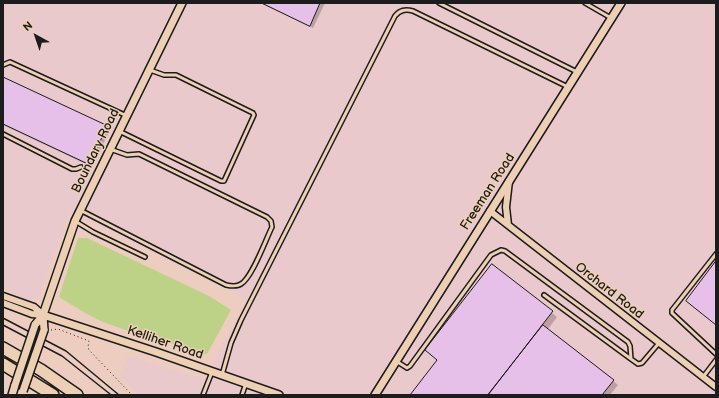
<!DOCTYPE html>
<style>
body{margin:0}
#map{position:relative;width:719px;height:398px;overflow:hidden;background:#eccdbf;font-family:"Balsamiq Sans",sans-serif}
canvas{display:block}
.frame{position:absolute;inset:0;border:4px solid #1c1c1c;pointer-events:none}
.north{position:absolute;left:16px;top:16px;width:40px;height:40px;-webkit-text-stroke:3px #edd0b4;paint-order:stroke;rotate:320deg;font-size:11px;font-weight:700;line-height:16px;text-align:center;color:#1c1c1c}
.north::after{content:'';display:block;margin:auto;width:14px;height:18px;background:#1c1c1c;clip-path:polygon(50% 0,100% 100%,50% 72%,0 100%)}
</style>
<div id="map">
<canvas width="719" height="398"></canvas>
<div class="frame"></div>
<div class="north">N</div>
</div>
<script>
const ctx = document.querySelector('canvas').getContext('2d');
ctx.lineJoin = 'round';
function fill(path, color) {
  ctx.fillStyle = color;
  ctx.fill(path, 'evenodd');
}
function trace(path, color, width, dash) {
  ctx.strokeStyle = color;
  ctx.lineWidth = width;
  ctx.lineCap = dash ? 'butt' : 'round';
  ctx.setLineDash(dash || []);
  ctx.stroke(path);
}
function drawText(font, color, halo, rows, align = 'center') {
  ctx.font = font + ' "Balsamiq Sans",sans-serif';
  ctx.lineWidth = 3;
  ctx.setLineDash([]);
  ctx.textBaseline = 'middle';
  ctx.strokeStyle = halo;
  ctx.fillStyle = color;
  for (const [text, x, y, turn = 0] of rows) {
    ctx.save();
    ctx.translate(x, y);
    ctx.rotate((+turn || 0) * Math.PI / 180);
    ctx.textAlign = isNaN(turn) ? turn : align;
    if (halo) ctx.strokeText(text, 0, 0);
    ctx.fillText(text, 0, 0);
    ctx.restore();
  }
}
const built = new Path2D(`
 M 3,3 L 716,3 L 716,395 L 139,395 L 120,376 L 128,356 L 204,379 L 247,299 L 71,212 L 66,222 L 40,294 L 38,297 L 30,300 L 3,289 Z`);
const green = new Path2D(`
 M 78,238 L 87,238 L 209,296 L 231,310 L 207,354 L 198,353 L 174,344 L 154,340 L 103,322 L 85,313 L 59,297 Z`);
const shadow = new Path2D(`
 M 260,3 L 325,3 L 313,28 Z
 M 3,78 L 107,127 L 110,130 L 92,167 L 3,125 Z
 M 492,266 L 557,317 L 548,329 L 618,385 L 610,395 L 411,395 L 438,360 L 426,350 Z`);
const building = new Path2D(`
 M 262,3 L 320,3 L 310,26 Z
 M 3,77 L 108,126 L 88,164 L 3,124 Z
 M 716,261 L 716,325 L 686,301 Z
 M 492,264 L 553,311 L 488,395 L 410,395 L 437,360 L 425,350 Z
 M 543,325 L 614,380 L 602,395 L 488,395 Z`);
const path = new Path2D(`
 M 51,330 L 58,329 L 89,341 L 88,347 L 89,350 L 132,395`);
const service = new Path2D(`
 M 439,3 L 577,72
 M 585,3 L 611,18
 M 3,65 L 10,62 L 127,116
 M 119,131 L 221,181 L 224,181 L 254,115 L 253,113 L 176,75 L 164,75 L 150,70
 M 3,134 L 72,169 L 76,169 L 81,167
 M 80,210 L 226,285 C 231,286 237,287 241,284 C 252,278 266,239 272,227 L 271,221 L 267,217 L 139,154 L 127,155 L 110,149
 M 75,221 L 93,232 L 145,257
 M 716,254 L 672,310 L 672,313 L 716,354
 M 544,295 L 631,359
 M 396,361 L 407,368 L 410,366 L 491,255 L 501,250 L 505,251 L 628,342 L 630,346 L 631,359 L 638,364 L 642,363 L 659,343
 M 222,375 L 231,343 L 241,320 L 395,16 C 400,10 405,9 413,11 L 568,87
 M 703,377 L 716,360
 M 203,395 L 212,372
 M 242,395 L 246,383`);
const minor = new Path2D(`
 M 490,211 L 716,387
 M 508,225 L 506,207 L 509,181
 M 3,296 L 34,307 L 43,315
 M 3,303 L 32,314 L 43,315`);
const tertiary = new Path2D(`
 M 43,315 L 156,352 L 279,395
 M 43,315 L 44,330
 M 35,325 L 43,315 L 75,221 L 182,3
 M 12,395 L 15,385
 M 375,395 L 621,3`);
const motorway = new Path2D(`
 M 3,348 L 41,370 L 77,395
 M 3,364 L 53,395`);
const rail = new Path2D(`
 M 3,318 L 66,351 L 119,395
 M 3,325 L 62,356 L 110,394`);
const tertiaryBridge = new Path2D(`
 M 15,385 L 35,325
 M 23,391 L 44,330`);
const streetNames = [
 ["Boundary Road",96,151,-64],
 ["Freeman Road",488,192,-57],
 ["Orchard Road",609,291,38],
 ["Kelliher Road",165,343,19]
];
fill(built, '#eac9cc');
fill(green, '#bed287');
fill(shadow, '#0003');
fill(building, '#e7c0e9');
trace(building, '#1c1c1c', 1);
trace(service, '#1c1c1c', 6);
trace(minor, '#1c1c1c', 9);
trace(tertiary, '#1c1c1c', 10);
trace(motorway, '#1c1c1c', 14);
trace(path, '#1c1c1c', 1, [1, 3]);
trace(service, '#edd0b4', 3);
trace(minor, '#edd0b4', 6);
trace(tertiary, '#edd0b4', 7);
trace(motorway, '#edd0b4', 11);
trace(rail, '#1c1c1c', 1.5);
trace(tertiaryBridge, '#1c1c1c', 10, []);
trace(tertiaryBridge, '#edd0b4', 7);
drawText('13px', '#1c1c1c', '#edd0b4', streetNames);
</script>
